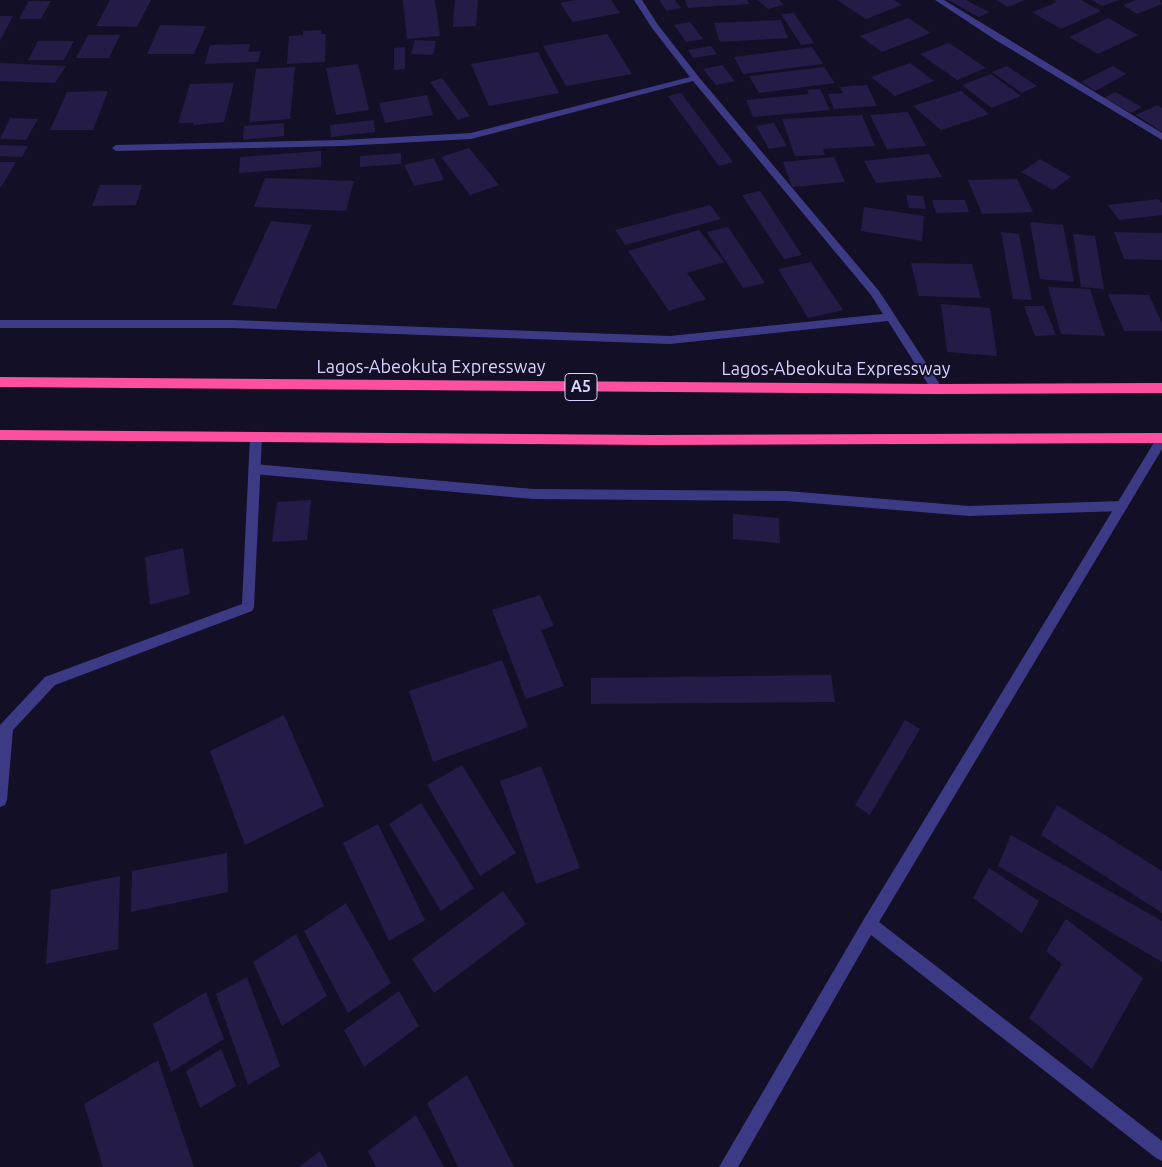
<!DOCTYPE html>
<style>
body{margin:0}
canvas{display:block;background:#130f26}
</style>
<canvas width="1162" height="1167"></canvas>
<script>
const ctx = document.querySelector('canvas').getContext('2d');
ctx.lineJoin = 'round';
function fill(path, color) {
  ctx.fillStyle = color;
  ctx.fill(path, 'evenodd');
}
function drawText(font, color, halo, rows, align = 'center') {
  ctx.font = font + ' Ubuntu,sans-serif';
  ctx.lineWidth = 4;
  ctx.setLineDash([]);
  ctx.textBaseline = 'middle';
  ctx.strokeStyle = halo;
  ctx.fillStyle = color;
  for (const [text, x, y, turn = 0] of rows) {
    ctx.save();
    ctx.translate(x, y);
    ctx.rotate((+turn || 0) * Math.PI / 180);
    ctx.textAlign = isNaN(turn) ? turn : align;
    if (halo) ctx.strokeText(text, 0, 0);
    ctx.fillText(text, 0, 0);
    ctx.restore();
  }
}
function trace(path, color, width, dash) {
  ctx.strokeStyle = color;
  ctx.lineWidth = width;
  ctx.lineCap = dash ? 'butt' : 'round';
  ctx.setLineDash(dash || []);
  ctx.stroke(path);
}
const building = new Path2D(`
 M 110,0 L 151,0 L 137,27 L 96,26 Z
 M 403,0 L 435,0 L 440,36 L 407,39 Z
 M 455,0 L 478,0 L 476,26 L 453,27 Z
 M 575,0 L 611,0 L 620,13 L 573,22 L 560,3 Z
 M 659,0 L 675,0 L 681,8 L 667,11 Z
 M 685,0 L 747,0 L 749,4 L 688,8 Z
 M 758,0 L 779,0 L 784,5 L 768,9 Z
 M 837,0 L 894,0 L 902,5 L 866,19 Z
 M 948,0 L 966,0 L 989,12 L 979,17 Z
 M 996,0 L 1025,0 L 1008,7 Z
 M 1054,0 L 1081,0 L 1101,11 L 1061,29 L 1032,12 L 1057,2 Z
 M 1092,0 L 1120,0 L 1102,6 Z
 M 1136,0 L 1160,0 L 1162,4 L 1137,14 L 1123,5 Z
 M 29,1 L 51,1 L 41,19 L 19,19 Z
 M 794,13 L 814,43 L 801,45 L 781,14 Z
 M 0,16 L 13,16 L 0,41 Z
 M 908,18 L 931,33 L 882,52 L 860,36 Z
 M 1108,18 L 1138,35 L 1098,54 L 1069,37 Z
 M 781,20 L 788,38 L 720,42 L 714,23 Z
 M 690,22 L 703,39 L 686,42 L 674,25 Z
 M 160,25 L 206,26 L 194,54 L 147,54 Z
 M 321,30 L 321,34 L 326,34 L 325,62 L 287,64 L 289,36 L 303,35 L 303,31 Z
 M 607,34 L 632,74 L 566,86 L 543,46 Z
 M 88,35 L 120,35 L 109,58 L 76,58 Z
 M 415,40 L 436,41 L 433,55 L 411,54 Z
 M 38,41 L 74,41 L 64,60 L 28,60 Z
 M 949,43 L 986,68 L 957,80 L 920,54 Z
 M 250,44 L 248,52 L 261,51 L 258,62 L 205,64 L 210,45 Z
 M 711,46 L 717,54 L 693,58 L 688,50 Z
 M 405,47 L 405,69 L 394,70 L 394,48 Z
 M 812,47 L 823,64 L 743,74 L 734,57 Z
 M 538,52 L 559,93 L 489,106 L 471,64 Z
 M 0,63 L 66,66 L 55,83 L 0,81 Z
 M 910,63 L 934,81 L 895,96 L 871,77 Z
 M 358,64 L 369,110 L 336,115 L 326,68 Z
 M 722,65 L 735,81 L 716,85 L 703,69 Z
 M 1007,66 L 1037,86 L 1022,93 L 992,72 Z
 M 1113,66 L 1126,74 L 1095,91 L 1081,82 Z
 M 295,67 L 290,119 L 249,122 L 256,69 Z
 M 824,67 L 835,83 L 759,93 L 749,76 Z
 M 991,74 L 1021,96 L 992,108 L 962,85 Z
 M 442,78 L 470,116 L 458,120 L 430,82 Z
 M 234,83 L 224,122 L 193,125 L 194,123 L 178,123 L 190,84 Z
 M 867,85 L 877,106 L 834,109 L 828,94 L 843,93 L 840,87 Z
 M 820,89 L 830,110 L 753,117 L 746,100 L 809,94 L 807,90 Z
 M 108,91 L 93,130 L 50,130 L 67,92 Z
 M 961,91 L 989,114 L 941,130 L 913,106 Z
 M 1115,92 L 1142,107 L 1131,113 L 1104,98 Z
 M 681,93 L 733,162 L 719,166 L 668,96 Z
 M 427,95 L 433,115 L 385,123 L 379,103 Z
 M 1157,105 L 1162,108 L 1162,132 L 1136,115 Z
 M 908,112 L 926,146 L 887,149 L 870,115 Z
 M 862,115 L 875,146 L 823,149 L 825,155 L 795,156 L 782,119 Z
 M 10,118 L 38,119 L 26,140 L 0,139 Z
 M 374,120 L 375,132 L 331,137 L 330,125 Z
 M 284,123 L 284,136 L 243,140 L 244,126 Z
 M 774,123 L 787,146 L 769,149 L 756,126 Z
 M 0,145 L 28,146 L 22,157 L 0,156 Z
 M 469,148 L 499,185 L 470,195 L 441,157 Z
 M 321,151 L 321,167 L 239,173 L 240,157 Z
 M 401,153 L 401,164 L 360,167 L 360,156 Z
 M 929,154 L 942,177 L 876,183 L 864,161 Z
 M 834,157 L 845,182 L 792,187 L 783,162 Z
 M 434,158 L 444,180 L 414,186 L 404,165 Z
 M 1040,159 L 1071,177 L 1053,190 L 1021,172 Z
 M 0,162 L 16,162 L 1,187 L 0,187 Z
 M 265,178 L 354,181 L 346,211 L 254,207 Z
 M 1017,179 L 1033,212 L 982,214 L 968,180 Z
 M 100,185 L 142,185 L 136,205 L 92,206 Z
 M 760,191 L 802,255 L 784,259 L 742,195 Z
 M 906,195 L 923,196 L 926,209 L 909,208 Z
 M 1158,199 L 1162,203 L 1162,215 L 1119,220 L 1108,205 Z
 M 932,200 L 965,200 L 969,212 L 936,213 Z
 M 710,205 L 721,219 L 625,245 L 615,230 Z
 M 864,207 L 924,216 L 922,241 L 861,231 Z
 M 271,221 L 312,225 L 276,309 L 232,305 Z
 M 1030,222 L 1063,225 L 1074,282 L 1040,279 Z
 M 728,227 L 765,283 L 743,288 L 707,232 Z
 M 699,230 L 724,262 L 687,273 L 706,299 L 669,311 L 628,251 Z
 M 1001,232 L 1019,234 L 1032,300 L 1013,299 Z
 M 1114,232 L 1162,233 L 1162,260 L 1124,259 Z
 M 1073,234 L 1095,236 L 1104,289 L 1081,287 Z
 M 811,262 L 843,310 L 808,318 L 778,269 Z
 M 911,263 L 972,264 L 981,298 L 919,296 Z
 M 1048,287 L 1090,289 L 1105,336 L 1061,334 Z
 M 1108,294 L 1149,295 L 1162,323 L 1162,331 L 1124,331 Z
 M 941,304 L 990,308 L 997,356 L 947,352 Z
 M 1024,306 L 1044,306 L 1056,335 L 1035,336 Z
 M 311,500 L 307,540 L 272,542 L 277,502 Z
 M 733,514 L 779,518 L 780,543 L 733,539 Z
 M 183,548 L 190,594 L 150,605 L 145,557 Z
 M 540,595 L 554,626 L 541,630 L 564,686 L 526,699 L 492,610 Z
 M 502,660 L 528,727 L 433,762 L 409,691 Z
 M 831,675 L 835,702 L 591,704 L 591,678 Z
 M 284,715 L 324,806 L 245,845 L 210,751 Z
 M 905,720 L 920,729 L 870,815 L 855,805 Z
 M 462,765 L 516,853 L 480,876 L 427,785 Z
 M 541,766 L 580,868 L 536,884 L 500,781 Z
 M 421,803 L 474,888 L 441,911 L 389,824 Z
 M 1057,805 L 1162,871 L 1162,913 L 1041,835 Z
 M 378,824 L 425,920 L 389,941 L 343,843 Z
 M 1011,835 L 1162,921 L 1162,962 L 998,866 Z
 M 227,853 L 228,892 L 131,912 L 132,871 Z
 M 989,868 L 1039,901 L 1022,933 L 973,898 Z
 M 120,876 L 118,949 L 46,964 L 51,890 Z
 M 503,891 L 526,924 L 434,993 L 412,959 Z
 M 346,903 L 391,983 L 348,1013 L 304,931 Z
 M 1066,919 L 1143,978 L 1092,1069 L 1029,1018 L 1062,964 L 1046,951 Z
 M 296,934 L 327,996 L 282,1026 L 253,962 Z
 M 247,977 L 280,1066 L 248,1085 L 216,994 Z
 M 399,991 L 419,1026 L 364,1067 L 344,1030 Z
 M 206,992 L 224,1039 L 171,1072 L 153,1024 Z
 M 221,1049 L 236,1086 L 200,1108 L 186,1071 Z
 M 158,1060 L 194,1167 L 103,1167 L 84,1104 Z
 M 467,1075 L 514,1167 L 458,1167 L 427,1103 Z
 M 416,1115 L 444,1167 L 376,1167 L 368,1151 Z
 M 320,1151 L 328,1167 L 299,1167 Z`);
const lane = new Path2D(`
 M 254,464 L 533,489 L 787,491 L 969,506 L 1122,501 L 1126,503 L 1128,506 L 1126,509 L 1122,511 L 969,516 L 787,501 L 533,499 L 254,474 L 248,469 Z`);
const street = new Path2D(`
 M 634,0 L 642,0 L 658,25 L 698,76 L 879,291 L 941,386 L 942,389 L 941,392 L 933,392 L 888,321 L 670,344 L 232,328 L 0,328 L 0,320 L 232,320 L 670,336 L 883,314 L 871,295 L 693,81 L 471,139 L 342,146 L 116,151 L 112,148 L 116,145 L 342,140 L 471,133 L 690,77 L 652,28 Z
 M 935,0 L 944,0 L 1162,133 L 1162,140 L 994,39 Z
 M 256,433 L 262,437 L 254,607 L 252,611 L 55,685 L 13,730 L 7,800 L 5,805 L 0,807 L 0,725 L 45,677 L 242,604 L 250,437 Z
 M 1162,435 L 1162,449 L 879,922 L 1162,1141 L 1162,1161 L 1156,1158 L 871,935 L 738,1167 L 719,1167 L 864,919 L 1158,436 Z`);
const highway = new Path2D(`
 M 0,377 L 937,384 L 1162,383 L 1162,393 L 937,394 L 0,387 Z
 M 0,430 L 654,435 L 1162,433 L 1162,443 L 654,445 L 0,440 Z`);
const shields = [
 [581,387,32]
];
const shieldNames = [
 ["A5",581,387]
];
const streetNames = [
 ["Lagos-Abeokuta Expressway",431,367],
 ["Lagos-Abeokuta Expressway",836,369]
];
fill(building, '#241b47');
fill(lane, '#3d3a85');
fill(street, '#3d3a85');
fill(highway, '#ff4fa3');
for (const [x, y, w] of shields) {
  const box = new Path2D();
  box.roundRect(x - w / 2, y - 13.5, w, 27, 4);
  ctx.fillStyle = '#130f26';
  ctx.fill(box);
  trace(box, '#d9d4ff', 1);
}
drawText('bold 16px', '#d9d4ff', null, shieldNames);
drawText('18px', '#d9d4ff', '#130f26', streetNames);
</script>
